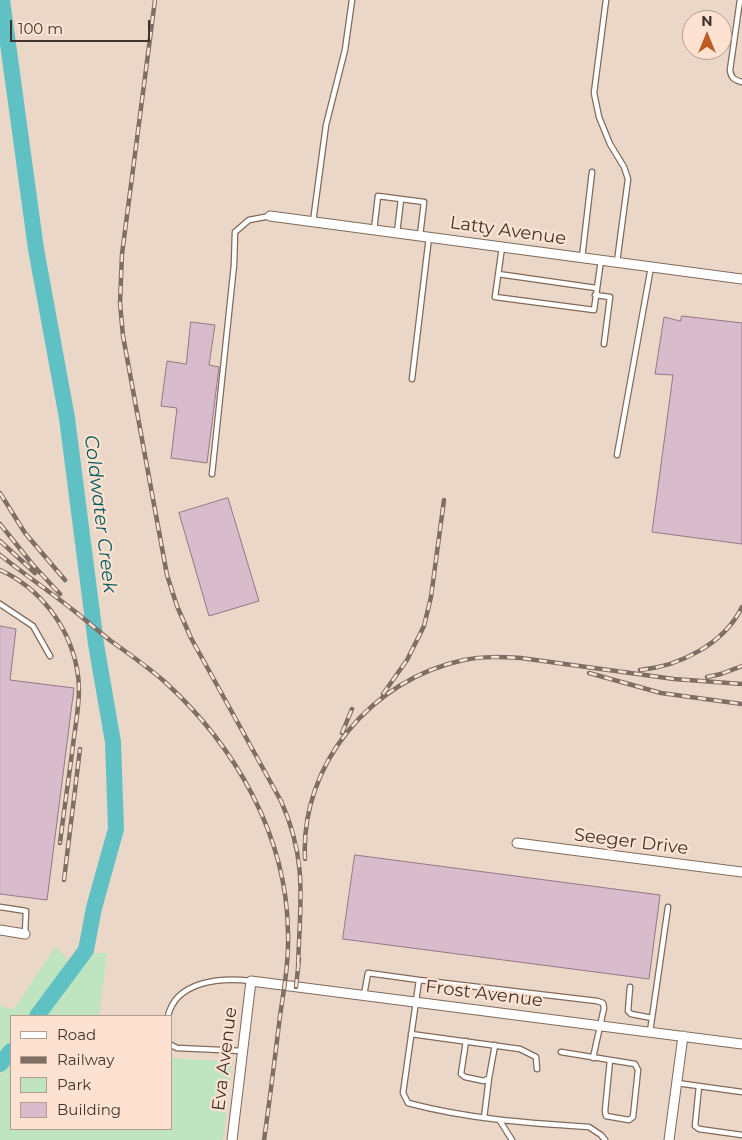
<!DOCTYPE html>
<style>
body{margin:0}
#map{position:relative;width:742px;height:1140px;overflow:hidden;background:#fee2d1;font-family:Montserrat,sans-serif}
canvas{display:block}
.legend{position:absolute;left:10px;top:1015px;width:162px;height:115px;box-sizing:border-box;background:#fee2d1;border:1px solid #b29c90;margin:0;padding:6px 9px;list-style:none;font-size:15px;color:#3f342e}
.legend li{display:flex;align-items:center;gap:10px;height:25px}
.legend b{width:25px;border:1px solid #b29c90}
.north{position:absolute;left:682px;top:10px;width:50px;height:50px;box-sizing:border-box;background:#fee2d1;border:1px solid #b29c90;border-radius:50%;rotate:0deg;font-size:14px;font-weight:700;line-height:20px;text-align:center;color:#3f342e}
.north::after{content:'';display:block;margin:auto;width:18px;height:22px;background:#be5b23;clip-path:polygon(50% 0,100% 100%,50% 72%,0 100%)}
.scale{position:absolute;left:10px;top:20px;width:140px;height:22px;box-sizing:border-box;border:2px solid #3f342e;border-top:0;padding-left:6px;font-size:15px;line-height:18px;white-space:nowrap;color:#3f342e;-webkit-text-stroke:4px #fee2d1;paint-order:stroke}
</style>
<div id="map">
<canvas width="742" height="1140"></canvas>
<ul class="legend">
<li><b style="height:6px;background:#fff"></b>Road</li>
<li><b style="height:6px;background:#7f6e64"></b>Railway</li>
<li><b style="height:14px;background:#bee5bf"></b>Park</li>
<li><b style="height:14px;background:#d9bccb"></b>Building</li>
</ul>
<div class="north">N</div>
<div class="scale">100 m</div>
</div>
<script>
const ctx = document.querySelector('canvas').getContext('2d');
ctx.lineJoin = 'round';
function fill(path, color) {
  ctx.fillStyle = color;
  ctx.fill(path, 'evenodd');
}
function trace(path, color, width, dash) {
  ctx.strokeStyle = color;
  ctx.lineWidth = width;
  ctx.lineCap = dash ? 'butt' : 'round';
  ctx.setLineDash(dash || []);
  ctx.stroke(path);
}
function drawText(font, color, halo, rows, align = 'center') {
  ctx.font = font + ' Montserrat,sans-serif';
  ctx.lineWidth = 4.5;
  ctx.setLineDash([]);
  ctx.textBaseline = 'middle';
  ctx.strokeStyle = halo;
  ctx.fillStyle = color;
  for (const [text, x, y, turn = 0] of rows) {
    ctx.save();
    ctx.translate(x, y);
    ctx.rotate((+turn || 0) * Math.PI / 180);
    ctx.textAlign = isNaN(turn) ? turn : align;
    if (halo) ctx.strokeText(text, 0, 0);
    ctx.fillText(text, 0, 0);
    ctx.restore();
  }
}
const industrial = new Path2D(`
 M 0,0 L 742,0 L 742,1140 L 0,1140 ZM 692,20 L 722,20 L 722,50 L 692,50 ZM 11,1016 L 171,1016 L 171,1129 L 11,1129 Z`);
const green = new Path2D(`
 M 55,947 L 66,957 L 67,964 L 32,1016 L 11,1016 L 11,1044 L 0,1057 L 0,1006 L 14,1009 Z
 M 91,953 L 107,953 L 99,1016 L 45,1016 Z
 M 171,1058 L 219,1061 L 232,1064 L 223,1140 L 0,1140 L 0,1075 L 11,1063 L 11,1129 L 171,1129 Z`);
const river = new Path2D(`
 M 2,0 L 36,249 L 67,418 L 96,644 L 113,742 L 116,829 L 94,908 L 86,950 L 37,1016
 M 0,1064 L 11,1051`);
const building = new Path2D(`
 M 682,316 L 742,323 L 742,544 L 652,532 L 673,375 L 655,374 L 664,317 L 680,321 Z
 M 191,322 L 215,325 L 209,365 L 219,367 L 207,463 L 171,458 L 177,408 L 161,406 L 167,361 L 186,364 Z
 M 228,498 L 259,601 L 209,616 L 179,513 Z
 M 0,626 L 16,629 L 10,680 L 74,688 L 47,900 L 0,894 Z
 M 355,855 L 660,895 L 649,979 L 343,939 Z`);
const lane = new Path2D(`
 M 606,0 L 594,93 L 599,117 L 610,144 L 624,167 L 628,179 L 617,262
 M 740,0 L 730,70 C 731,78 734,80 742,82
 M 313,222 L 326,125 L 345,50 L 352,0
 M 374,230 L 378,196 L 424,202 L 420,236
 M 397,233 L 401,199
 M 502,247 L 495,297 L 594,310 L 601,260
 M 582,258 L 592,172
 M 498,274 L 596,288
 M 595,295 L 610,297 L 604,344
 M 412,379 L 429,237
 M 617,455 L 651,267
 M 212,474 L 234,265 L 235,232 L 249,220 L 270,216
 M 0,604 L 33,626 L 50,656
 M 0,907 L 26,911 L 25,934
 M 630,987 L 628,1011 L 631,1014 L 652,1018
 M 364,995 L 368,973 L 419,980
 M 168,1016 C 176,981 221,977 251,981
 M 650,1032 L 668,907
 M 411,1034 L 520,1049 L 536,1057 L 537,1069
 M 466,1041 L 461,1074 L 465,1077 L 484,1081 L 489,1078 L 495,1045
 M 171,1045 L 177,1048 L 243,1051
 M 561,1052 L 635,1064 L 638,1070 L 633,1117 L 629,1120 L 606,1116 L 605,1111 L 610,1060
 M 593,1058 L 604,1008 L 603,1003 L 597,1001 L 419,980 L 403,1093 L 408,1103 C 468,1119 527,1123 589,1127 L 601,1135 L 605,1140
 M 677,1083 L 742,1092
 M 699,1086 L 695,1126 L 699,1129 L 742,1135
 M 484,1118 L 489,1078
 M 500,1121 L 512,1140`);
const street = new Path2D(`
 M 270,216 L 742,279
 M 517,843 L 742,872
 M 0,930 L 25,934
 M 232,1140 L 251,981 L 742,1044
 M 669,1140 L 683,1036`);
const rail = new Path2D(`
 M 155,0 L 122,254 L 120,303 L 123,336 L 167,575 L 177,606 L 191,638 L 281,801 C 308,861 300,903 298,966
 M 0,493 L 25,533 L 65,580
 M 0,524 L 33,565 L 60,594
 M 0,541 L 35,573
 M 0,555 C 24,574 49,591 73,610 C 86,620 98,631 111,641 C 129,654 148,667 165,682 C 236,747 287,836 288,933 C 289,961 284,989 280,1016 C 275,1057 270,1099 264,1140
 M 0,570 C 40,588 69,626 77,669 C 82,693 76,720 73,745 C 69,777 64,810 60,843
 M 640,670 C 680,666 724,644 742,607
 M 589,673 L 661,693 L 742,704
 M 707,677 L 721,674 L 742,666
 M 383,694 L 407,660 L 424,626 L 431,597 L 444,500
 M 342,733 L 352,709
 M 305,859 C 300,764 372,679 464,660 C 483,656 502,657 521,658 L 674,679 L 742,684
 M 64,880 L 80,749
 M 296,987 L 299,959`);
const streetNames = [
 ["Latty Avenue",508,231,8],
 ["Seeger Drive",631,842,7],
 ["Frost Avenue",484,994,7],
 ["Eva Avenue",225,1059,-83]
];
const waterNames = [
 ["Coldwater Creek",100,514,83]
];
fill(industrial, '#ead7c8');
fill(green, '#bee5bf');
trace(river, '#60c1c4', 16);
fill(building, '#d9bccb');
trace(building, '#937886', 1);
trace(lane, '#826a5b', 7);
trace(street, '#826a5b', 11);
trace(lane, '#fff', 4.5);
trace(street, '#fff', 9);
trace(rail, '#7f6e64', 4.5);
trace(rail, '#fee2d1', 2.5, [8]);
drawText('18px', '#3f342e', '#fee2d1', streetNames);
drawText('italic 19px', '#045d60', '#fee2d1', waterNames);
</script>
